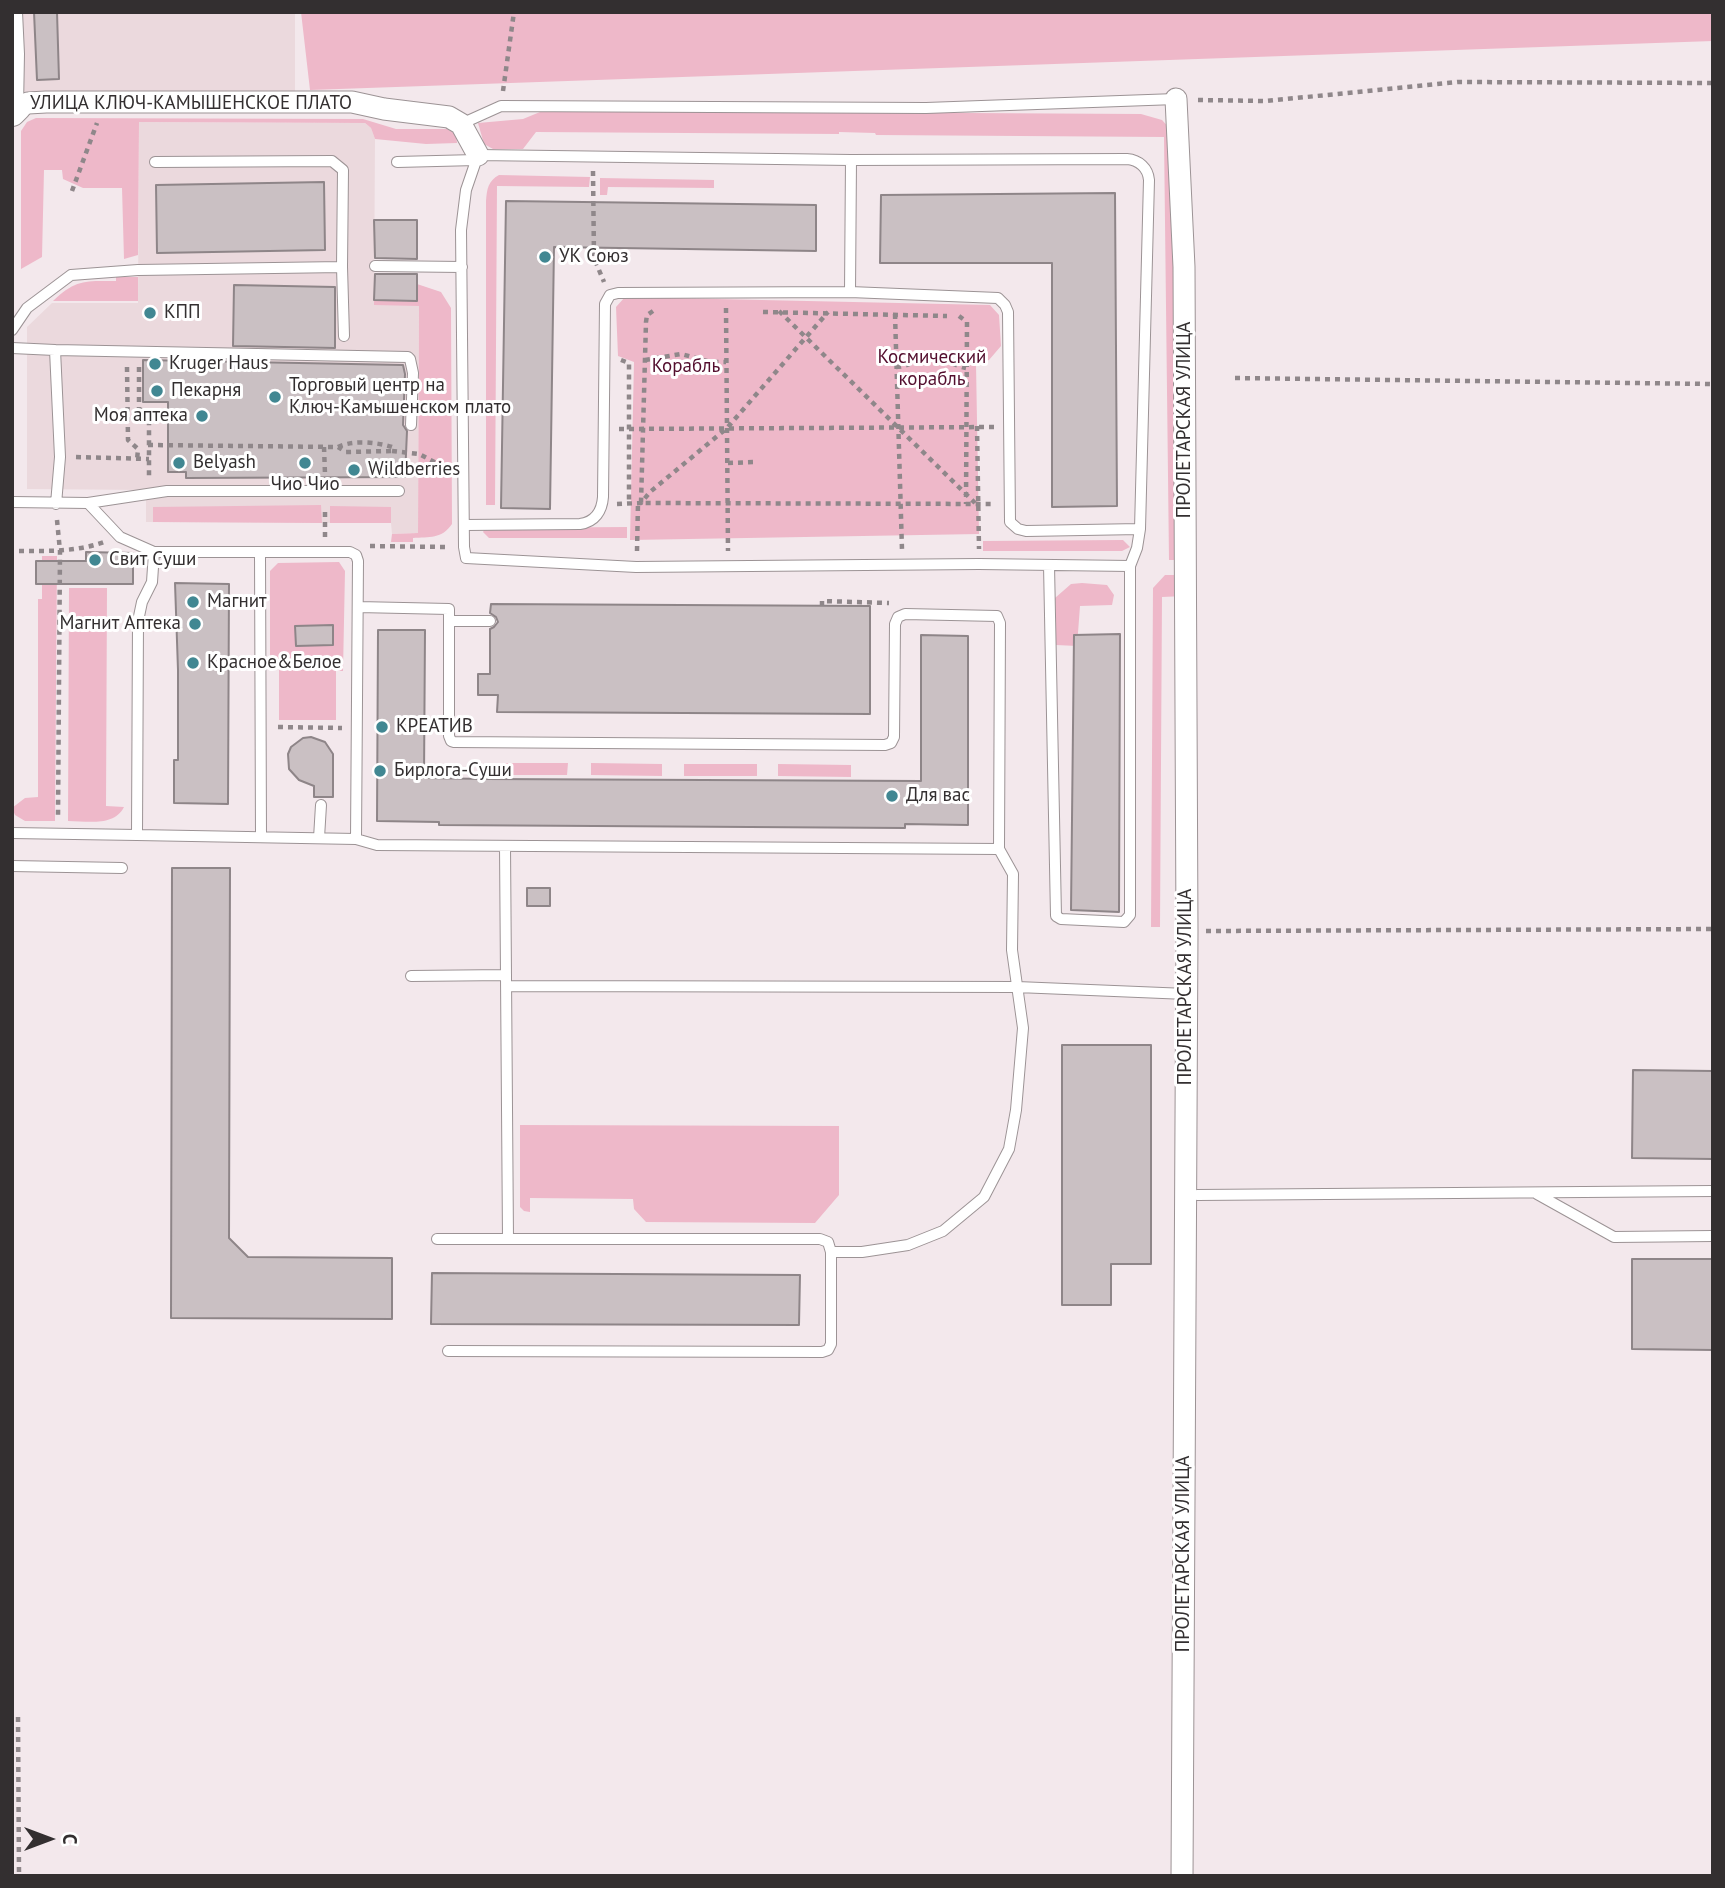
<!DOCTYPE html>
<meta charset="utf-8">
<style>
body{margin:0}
#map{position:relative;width:1725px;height:1888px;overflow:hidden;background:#f3e8ec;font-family:"PT Sans",sans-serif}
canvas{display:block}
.frame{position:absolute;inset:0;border:14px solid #332f30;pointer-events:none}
.north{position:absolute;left:14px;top:1804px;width:70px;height:70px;-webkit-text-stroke:5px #fff;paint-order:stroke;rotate:90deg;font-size:19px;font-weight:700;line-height:28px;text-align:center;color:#332f30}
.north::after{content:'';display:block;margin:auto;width:24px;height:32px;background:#332f30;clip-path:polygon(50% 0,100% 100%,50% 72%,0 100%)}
</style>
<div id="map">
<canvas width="1725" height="1888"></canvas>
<div class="frame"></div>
<div class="north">С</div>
</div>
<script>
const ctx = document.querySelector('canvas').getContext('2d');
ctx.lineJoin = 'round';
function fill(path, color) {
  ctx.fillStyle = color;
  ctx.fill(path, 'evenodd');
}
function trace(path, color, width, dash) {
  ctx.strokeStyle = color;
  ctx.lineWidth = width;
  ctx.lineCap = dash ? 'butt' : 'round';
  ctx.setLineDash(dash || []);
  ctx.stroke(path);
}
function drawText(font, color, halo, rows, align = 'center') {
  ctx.font = font + ' "PT Sans",sans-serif';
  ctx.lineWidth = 6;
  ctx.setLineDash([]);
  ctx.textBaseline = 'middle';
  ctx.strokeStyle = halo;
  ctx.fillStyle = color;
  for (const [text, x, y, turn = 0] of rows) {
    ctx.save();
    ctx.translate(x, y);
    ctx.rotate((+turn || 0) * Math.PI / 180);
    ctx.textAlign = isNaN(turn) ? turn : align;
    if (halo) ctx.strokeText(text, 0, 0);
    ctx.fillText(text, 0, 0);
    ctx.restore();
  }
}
const built = new Path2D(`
 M 12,12 L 295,13 L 295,106 L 12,107 Z
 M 139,122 L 365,123 L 371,128 L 375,139 L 374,305 L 419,305 L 418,533 L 392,534 L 391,523 L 146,522 L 146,490 L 27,489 L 27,327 L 52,303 L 138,303 Z`);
const green = new Path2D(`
 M 301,12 L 1713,12 L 1713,41 L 310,90 Z
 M 616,111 L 1141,114 L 1162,120 L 1173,132 L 1181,560 L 1169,560 L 1164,137 L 876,135 L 875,133 L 839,132 L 839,134 L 536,132 L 523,149 L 493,149 L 484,144 L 478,123 L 523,119 L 540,112 Z
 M 36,118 L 363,119 L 396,129 L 447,129 L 456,134 L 457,143 L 426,144 L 375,139 L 371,128 L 365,123 L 139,122 L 138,255 L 124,259 L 122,188 L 83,188 L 63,179 L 62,170 L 44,170 L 42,257 L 21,269 L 21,131 L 27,122 Z
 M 499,175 L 590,177 L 589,187 L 497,186 L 495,505 L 486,505 L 486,201 C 487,189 488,181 499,175 Z
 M 600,178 L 714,180 L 714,188 L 608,187 L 607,195 L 600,195 Z
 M 116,277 L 138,277 L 138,301 L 53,301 C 76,279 85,281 116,281 Z
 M 417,284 L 441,292 L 451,308 L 452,524 C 442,539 429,537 413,538 L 413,542 L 391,542 L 392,534 L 418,533 L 419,306 L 374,305 L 374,300 L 416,301 Z
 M 625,297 L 990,305 L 999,315 L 1001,346 L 989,360 L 976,364 L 979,534 L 630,540 L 634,362 L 618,356 L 616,307 Z
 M 321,505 L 322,523 L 153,522 L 153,507 Z
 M 330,506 L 391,507 L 391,523 L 330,523 Z
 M 627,527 L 627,538 L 489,538 L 483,532 L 485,528 Z
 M 1123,540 L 1130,547 L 1122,551 L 983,551 L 983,541 Z
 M 42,556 L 57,556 L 55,821 L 25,821 L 15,815 L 12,808 L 25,798 L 38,797 L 38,599 L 42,599 Z
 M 339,562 L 345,571 L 343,671 L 336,671 L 336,720 L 279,720 L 279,666 L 270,665 L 270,571 L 278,563 Z
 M 1165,575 L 1185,575 L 1185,596 L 1162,597 L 1160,927 L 1151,927 L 1153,588 Z
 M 1082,583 L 1107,585 L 1114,595 L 1112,605 L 1080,606 L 1077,646 L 1056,645 L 1055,598 L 1071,584 Z
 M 69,588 L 107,588 L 106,806 L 124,807 C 114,827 87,821 68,821 Z
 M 499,763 L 568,763 L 567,775 L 499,775 Z
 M 591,763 L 662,764 L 662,776 L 591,775 Z
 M 684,764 L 757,764 L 757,776 L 684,776 Z
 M 778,764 L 851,765 L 851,777 L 778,776 Z
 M 520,1125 L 839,1126 L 839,1195 L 815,1223 L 646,1222 L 634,1209 L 633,1199 L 530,1198 L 530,1212 L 524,1211 L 520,1207 Z`);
const building = new Path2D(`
 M 34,12 L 57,12 L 59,79 L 37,80 Z
 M 324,182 L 325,250 L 157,253 L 156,185 Z
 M 1115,193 L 1117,506 L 1052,507 L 1052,263 L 880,263 L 881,195 Z
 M 506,201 L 816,205 L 816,251 L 554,247 L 550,509 L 501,508 Z
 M 374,220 L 417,220 L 417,259 L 375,258 Z
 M 375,274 L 417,274 L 417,301 L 374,300 Z
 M 234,285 L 335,287 L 335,348 L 233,346 Z
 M 143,360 L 403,365 L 405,374 L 403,425 L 407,431 L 405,477 L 186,478 L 186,472 L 168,472 L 168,402 L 143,402 Z
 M 86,552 L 133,553 L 133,584 L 36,584 L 36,561 L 86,561 Z
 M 175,583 L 229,584 L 228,804 L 174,803 L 174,760 L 178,760 L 178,670 Z
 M 491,604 L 870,606 L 870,714 L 497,712 L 498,695 L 478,695 L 478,674 L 490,674 L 490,629 L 494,627 L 498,622 L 496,617 L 490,613 Z
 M 333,625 L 333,645 L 296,646 L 295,626 Z
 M 378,630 L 425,630 L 424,778 L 486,779 L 921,781 L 921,635 L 968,636 L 968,825 L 905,824 L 905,828 L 439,825 L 439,822 L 377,821 Z
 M 1120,634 L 1119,912 L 1071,910 L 1074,635 Z
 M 311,737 L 325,742 L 333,754 L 333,797 L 314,797 L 314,786 L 299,780 L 289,769 L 288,754 L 291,747 L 303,738 Z
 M 172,868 L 230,868 L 229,1238 L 248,1257 L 392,1258 L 392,1319 L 171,1318 Z
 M 527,888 L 550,888 L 550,906 L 527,906 Z
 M 1062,1045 L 1151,1045 L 1151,1264 L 1111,1264 L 1111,1305 L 1062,1305 Z
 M 1633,1070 L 1713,1071 L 1713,1159 L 1632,1158 Z
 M 1632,1259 L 1713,1259 L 1713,1350 L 1632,1349 Z
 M 432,1273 L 800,1275 L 799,1325 L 431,1324 Z`);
const path = new Path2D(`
 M 503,91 L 514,12
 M 1198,100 L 1266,101 L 1458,82 L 1713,83
 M 593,171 L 594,258 L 604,282
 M 72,191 L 97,123
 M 726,308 L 728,551
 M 653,311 L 647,315 L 646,322 L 641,503 L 993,504
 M 779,311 L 975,503
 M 763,312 L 947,316
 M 895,314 L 902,550
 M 959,316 L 967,322 L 966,504
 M 621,360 L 629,363 L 629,503
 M 645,360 L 681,354 L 711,362 L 726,362
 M 127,367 L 128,440 L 138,449 L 137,460
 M 139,367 L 139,409 L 149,413 L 149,477
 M 896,367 C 914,366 915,357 928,356 C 939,355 954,366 966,368
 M 1235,378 L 1713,384
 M 977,426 L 979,549
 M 619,429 L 995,427
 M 148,445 L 338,447 C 352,440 377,442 392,447 L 392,451 L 346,452 L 338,447
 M 324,447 L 325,474
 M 392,451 L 419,454 L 448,469
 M 76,457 L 149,459
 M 728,463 L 756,462
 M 617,504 L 641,503 L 650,492 L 727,428 L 828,312
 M 57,520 L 60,551 L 58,819
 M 325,537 L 325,507
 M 370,546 L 449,547
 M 19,551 C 48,551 76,552 104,542
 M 637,551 L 638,503
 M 822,606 L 822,601 L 889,603
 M 278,727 L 342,728
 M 1206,931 L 1713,929
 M 18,1717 L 19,1874`);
const service = new Path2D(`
 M 17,12 L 19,54 L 18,107
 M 461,124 L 501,106 L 926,108 L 1176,99
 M 397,162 L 476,160
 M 375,266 L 462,267
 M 342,267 L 344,336
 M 850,292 L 851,160
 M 12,330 L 27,308 L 71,275 L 138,270 L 342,267 L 343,170 L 332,161 L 155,162
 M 12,348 L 55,350 L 60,457 L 56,504
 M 55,350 L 408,357 L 410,359 L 413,373 L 411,425
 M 12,502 L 88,503 L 120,537 L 154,552 L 350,552 L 356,555 L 358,561 L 356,839
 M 88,503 L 167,491 L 399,491
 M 465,525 L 580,524 C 595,522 602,511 603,497 L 605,304 L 610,295 L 618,293 L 850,292 L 998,298 L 1005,305 L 1008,312 L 1010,522 L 1018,529 L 1026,531 L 1140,529 L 1137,548 L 1130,566 L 1130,915 L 1124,922 L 1061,919 L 1056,916 L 1049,565
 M 260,552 L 261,837
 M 1130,566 L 979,564 L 636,567 L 466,558 L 464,547 L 461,230 L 466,190 L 478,155 L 851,160 L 1127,159 C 1139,160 1148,168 1149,180 L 1140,529
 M 449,621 L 490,621
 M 12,833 L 137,835 L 138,621 L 142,602 L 152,582 L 154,552
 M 137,835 L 356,839 L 377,845 L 999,849 L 1000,623 L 997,616 L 905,614 L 898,617 L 895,624 L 894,737 L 891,743 L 885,745 L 454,742 L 451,741 L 449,736 L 449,609 L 358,607
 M 319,838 L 321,805
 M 12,866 L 122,868
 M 411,976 L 506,975
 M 506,986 L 1017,987 L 1187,994
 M 1537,1194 L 1614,1237 L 1713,1236
 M 1197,1195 L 1713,1191
 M 437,1239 L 508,1239 L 505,846
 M 831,1252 L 862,1252 L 908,1245 L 943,1231 L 984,1197 L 1009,1149 L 1016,1110 L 1023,1028 L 1012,950 L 1013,874 L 999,849
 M 448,1351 L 822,1352 L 828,1350 L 831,1344 L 831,1252 L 828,1242 L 820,1239 L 508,1239`);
const minor = new Path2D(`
 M 1176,99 L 1184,267 L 1187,931 L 1182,1876
 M 18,107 L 28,103 L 46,102 L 352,102 L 384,109 L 449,117 L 461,124 L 478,155`);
const tertiary = new Path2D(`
 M 12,113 L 18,107`);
const markers = [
 [545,257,7,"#418792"],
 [150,313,7,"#418792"],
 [155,364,7,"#418792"],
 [157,391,7,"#418792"],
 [275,397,7,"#418792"],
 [202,416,7,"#418792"],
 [179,463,7,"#418792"],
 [305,463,7,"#418792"],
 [354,470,7,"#418792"],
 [95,560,7,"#418792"],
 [193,602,7,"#418792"],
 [195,624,7,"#418792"],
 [193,663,7,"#418792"],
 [382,727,7,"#418792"],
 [380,771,7,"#418792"],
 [892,796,7,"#418792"]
];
const streetNames = [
 ["УЛИЦА КЛЮЧ-КАМЫШЕНСКОЕ ПЛАТО",191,104],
 ["ПРОЛЕТАРСКАЯ УЛИЦА",1185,420,-90],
 ["ПРОЛЕТАРСКАЯ УЛИЦА",1186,987,-90],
 ["ПРОЛЕТАРСКАЯ УЛИЦА",1184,1554,-90]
];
const poiNames = [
 ["УК Союз",559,257],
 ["КПП",164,313],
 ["Kruger Haus",169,364],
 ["Торговый центр на",289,386],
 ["Ключ-Камышенском плато",289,408],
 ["Пекарня",171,391],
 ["Моя аптека",188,416,"right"],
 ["Belyash",193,463],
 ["Wildberries",368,470],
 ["Чио Чио",305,485,"center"],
 ["Свит Суши",109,560],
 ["Магнит",207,602],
 ["Магнит Аптека",181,624,"right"],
 ["Красное&Белое",207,663],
 ["КРЕАТИВ",396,727],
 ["Бирлога-Суши",394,771],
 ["Для вас",906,796]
];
const parkNames = [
 ["Космический",932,358],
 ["корабль",932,380],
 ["Корабль",686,367]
];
fill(built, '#ebd9dd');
fill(green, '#eeb8c9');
fill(building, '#cac0c3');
trace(building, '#8e8588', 2);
trace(service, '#9c9395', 12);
trace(minor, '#9c9395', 23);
trace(tertiary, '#9c9395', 28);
trace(path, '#8f878a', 4.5, [5, 5]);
trace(service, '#fff', 10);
trace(minor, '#fff', 21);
trace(tertiary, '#fff', 26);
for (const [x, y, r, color] of markers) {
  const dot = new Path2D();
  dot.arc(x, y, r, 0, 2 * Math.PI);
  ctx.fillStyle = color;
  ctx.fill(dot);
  trace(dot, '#fff', 2.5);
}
drawText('19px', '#332f30', '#fff', streetNames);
drawText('19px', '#332f30', '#fff', poiNames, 'left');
drawText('19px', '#530e2e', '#fff', parkNames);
</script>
